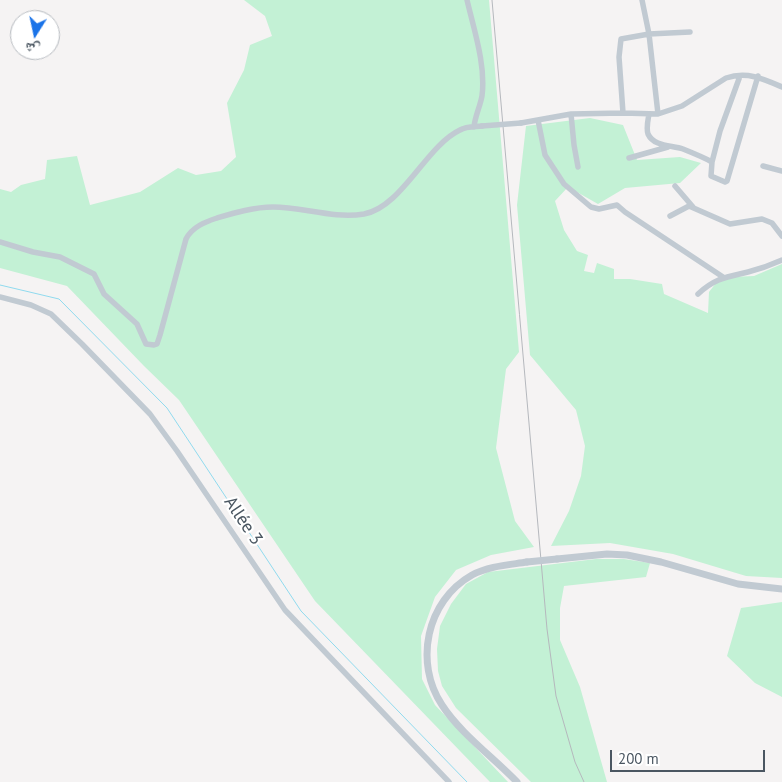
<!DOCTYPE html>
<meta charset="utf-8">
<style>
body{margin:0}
#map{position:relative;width:782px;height:782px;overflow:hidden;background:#f5f3f3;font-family:"PT Sans","Noto Naskh Arabic",sans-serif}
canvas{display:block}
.north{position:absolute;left:10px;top:10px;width:50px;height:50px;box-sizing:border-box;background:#fff;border:1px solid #b7bbc0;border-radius:50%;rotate:190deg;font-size:14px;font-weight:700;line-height:20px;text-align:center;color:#4a5661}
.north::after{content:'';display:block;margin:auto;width:18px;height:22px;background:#1a73e8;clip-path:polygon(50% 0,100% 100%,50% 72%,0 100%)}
.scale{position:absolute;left:610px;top:750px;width:155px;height:22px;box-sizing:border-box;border:2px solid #4a5661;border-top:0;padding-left:6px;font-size:15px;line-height:18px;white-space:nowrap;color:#4a5661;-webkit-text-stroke:4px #fff;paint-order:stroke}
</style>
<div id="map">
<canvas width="782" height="782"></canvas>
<div class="north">ش</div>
<div class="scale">200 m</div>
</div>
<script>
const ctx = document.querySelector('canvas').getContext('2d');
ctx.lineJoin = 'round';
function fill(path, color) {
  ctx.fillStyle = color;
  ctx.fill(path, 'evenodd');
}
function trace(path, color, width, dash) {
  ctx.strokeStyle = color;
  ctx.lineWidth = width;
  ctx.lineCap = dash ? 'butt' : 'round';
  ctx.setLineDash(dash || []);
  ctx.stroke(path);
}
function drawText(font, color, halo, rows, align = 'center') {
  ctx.font = font + ' "PT Sans",sans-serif';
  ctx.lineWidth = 4.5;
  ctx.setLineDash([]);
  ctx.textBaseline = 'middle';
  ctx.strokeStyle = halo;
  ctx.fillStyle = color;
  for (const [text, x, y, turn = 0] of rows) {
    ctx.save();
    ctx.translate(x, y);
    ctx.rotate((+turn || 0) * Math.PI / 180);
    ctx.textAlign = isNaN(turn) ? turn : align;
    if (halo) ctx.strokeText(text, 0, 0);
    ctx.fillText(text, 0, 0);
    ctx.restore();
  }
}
const green = new Path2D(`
 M 244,0 L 489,0 L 519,352 L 506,369 L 496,448 L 515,521 L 534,547 L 491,555 L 456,570 L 435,597 L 421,636 L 422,679 L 435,705 L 508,782 L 490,782 L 315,601 L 179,400 L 144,366 L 67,286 L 0,268 L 0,189 L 11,192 L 21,185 L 45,179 L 47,160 L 77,156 L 90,205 L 140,192 L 178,168 L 196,175 L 221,171 L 236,157 L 227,103 L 244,70 L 250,45 L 272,36 L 265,16 Z
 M 590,118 L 623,125 L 637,160 L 680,157 L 701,163 L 680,183 L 625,188 L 598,204 L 568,187 L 555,201 L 564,230 L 577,251 L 588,255 L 584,271 L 594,273 L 597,263 L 614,269 L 614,279 L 630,279 L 662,284 L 664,294 L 708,313 L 709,292 L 716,283 L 731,277 L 754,276 L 782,264 L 782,578 L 746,576 L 673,554 L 610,543 L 551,546 L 569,511 L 581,476 L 585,446 L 576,410 L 530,355 L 517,205 L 526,126 Z
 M 596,559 L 624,559 L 650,563 L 646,577 L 564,586 L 560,608 L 560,640 L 580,687 L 607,782 L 531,782 L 456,708 L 442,686 L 438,671 L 437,649 L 440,626 L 451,604 L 466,584 L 488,572 Z
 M 782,602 L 782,697 L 755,683 L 727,656 L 741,608 Z`);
const stream = new Path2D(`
 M 0,285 L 59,299 L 167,408 L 301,611 L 467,782`);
const minor = new Path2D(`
 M 467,0 C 474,30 486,65 482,96 C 480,107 475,116 474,127
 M 642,0 L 649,34 L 658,114
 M 623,113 L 619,57 L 621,39 L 649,34 L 690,32
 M 571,114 L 574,145 L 578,167
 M 649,114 C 648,120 646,128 648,134 C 654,147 672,145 683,149 C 693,153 703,157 712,162 L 720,131 L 740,76
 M 538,120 L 545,155 L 564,184 L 591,207 L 599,209 L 617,205 L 625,212 L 723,277
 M 521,123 L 571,114 L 623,113 L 658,114 L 682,106 L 726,78 C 747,71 764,79 782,87
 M 629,158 L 668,147
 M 712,162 L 711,176 L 725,182 L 727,181 L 758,76
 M 763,166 L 782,171
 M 675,186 L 693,207
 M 670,216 L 689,206 L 730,224 L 762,219 L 772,223 L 782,236
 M 0,242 L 33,252 L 60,257 L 94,274 L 104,294 L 137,324 L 146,344 L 154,345 L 157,344 L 160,335 L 186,239 C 192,227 205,222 217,218 C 234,213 254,207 273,207 C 303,207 333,219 364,214 C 402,207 426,146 460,130 C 467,126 475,127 482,126
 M 698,294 C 715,278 727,277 748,272 C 760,269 771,265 782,260
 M 0,297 L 31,305 L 51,314 L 82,344 L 150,414 L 177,451 L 285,610 L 449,782`);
const tertiary = new Path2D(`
 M 557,559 L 607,554 L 627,555 L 661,562 L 738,584 L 782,589
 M 517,782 C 494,758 460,733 442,705 C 414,663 426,601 472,575 C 489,566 508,565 527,562`);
const rail = new Path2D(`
 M 492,0 L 547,629 L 556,696 L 575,762 L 584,782`);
const minorBridge = new Path2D(`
 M 482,126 L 521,123`);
const tertiaryBridge = new Path2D(`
 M 527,562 L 557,559`);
const streetNames = [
 ["Allée 3",243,521,56]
];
fill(green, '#c3f1d5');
trace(stream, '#90daee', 1);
trace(minor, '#c1cad2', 5.5);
trace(tertiary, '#c1cad2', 7);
trace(rail, '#b5b8bd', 1);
trace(minorBridge, '#c1cad2', 5.5);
trace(tertiaryBridge, '#c1cad2', 7);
drawText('18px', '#4a5661', '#fff', streetNames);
</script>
